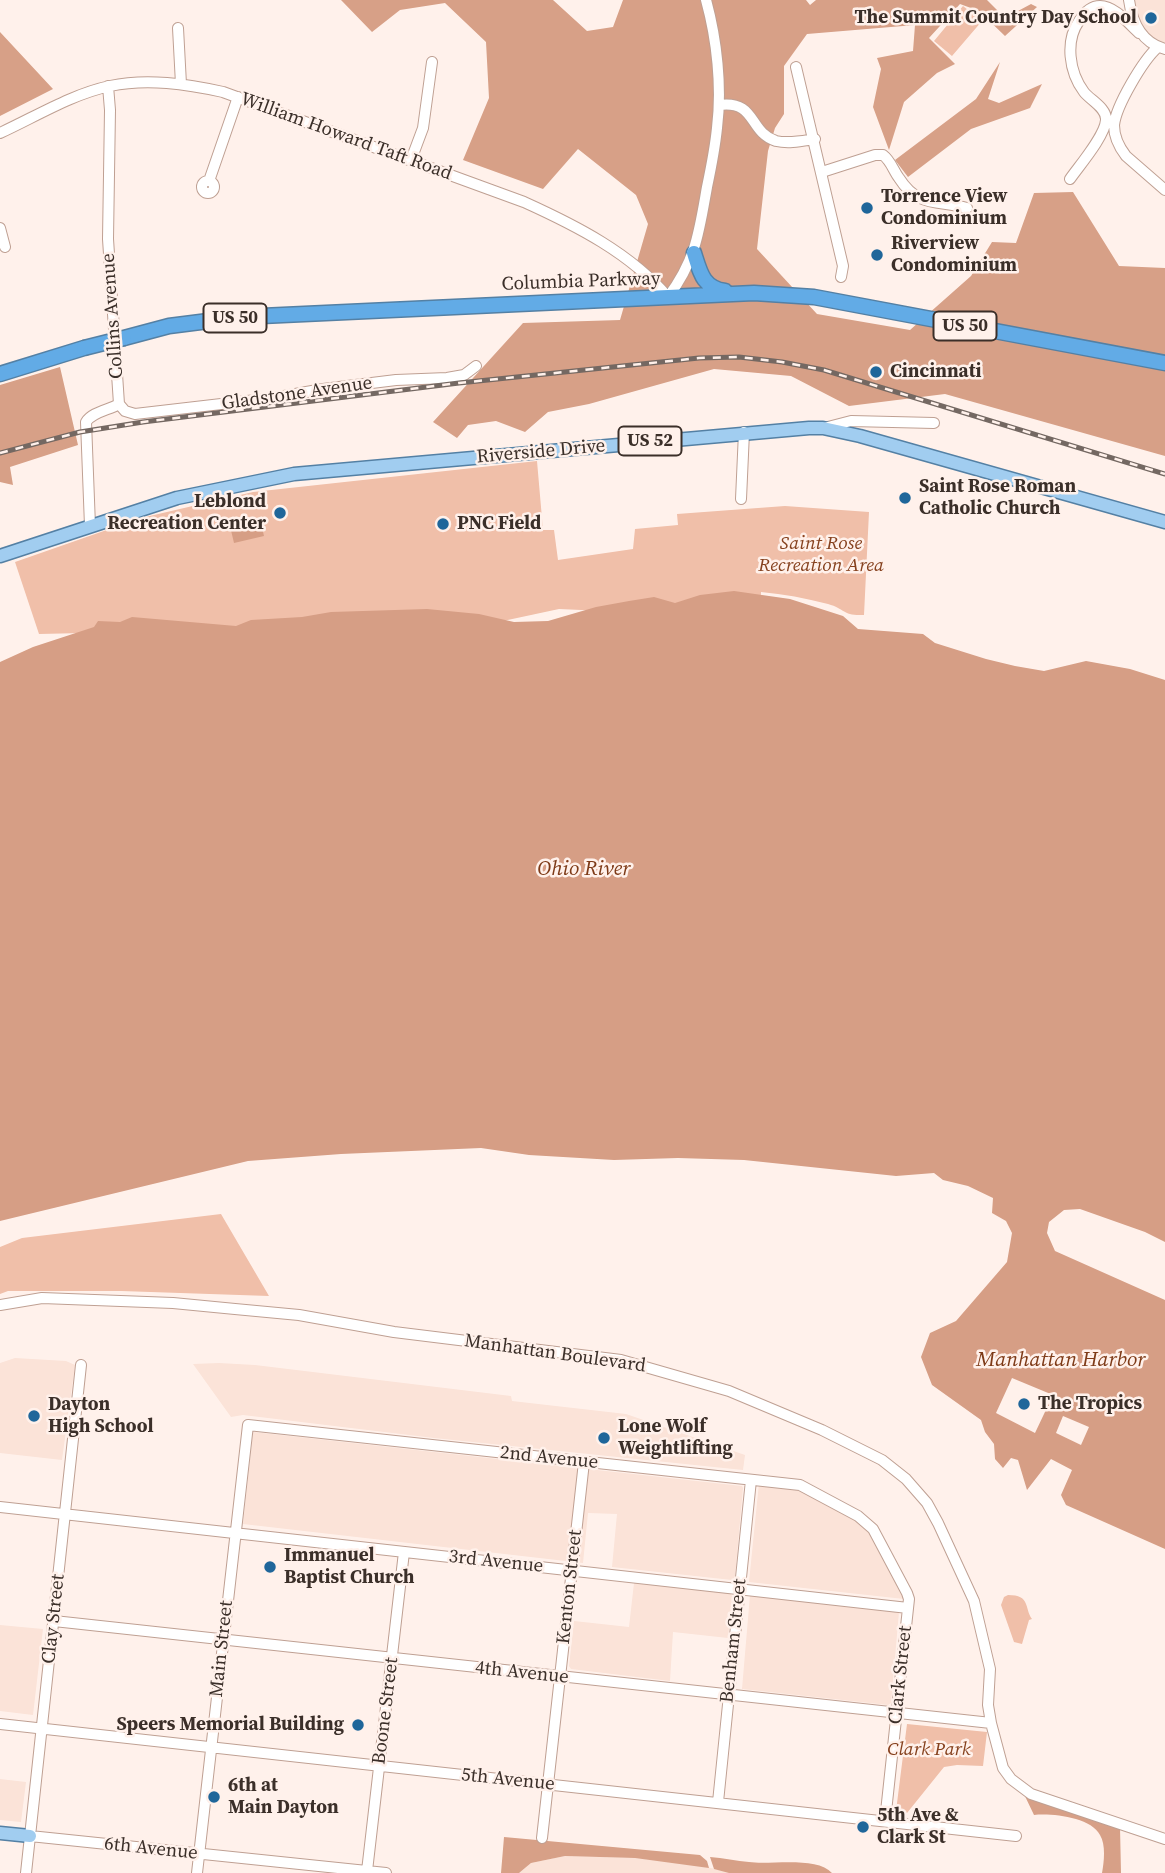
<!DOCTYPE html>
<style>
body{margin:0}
canvas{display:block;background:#fff1eb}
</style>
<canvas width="1165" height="1873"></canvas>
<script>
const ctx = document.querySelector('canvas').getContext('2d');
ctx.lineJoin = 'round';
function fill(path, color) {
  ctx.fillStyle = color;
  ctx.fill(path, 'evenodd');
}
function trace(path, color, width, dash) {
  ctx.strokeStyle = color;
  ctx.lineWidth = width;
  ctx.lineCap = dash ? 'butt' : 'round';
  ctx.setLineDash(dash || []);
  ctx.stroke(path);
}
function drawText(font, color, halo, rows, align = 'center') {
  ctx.font = font + ' "Source Serif 4",serif';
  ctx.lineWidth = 5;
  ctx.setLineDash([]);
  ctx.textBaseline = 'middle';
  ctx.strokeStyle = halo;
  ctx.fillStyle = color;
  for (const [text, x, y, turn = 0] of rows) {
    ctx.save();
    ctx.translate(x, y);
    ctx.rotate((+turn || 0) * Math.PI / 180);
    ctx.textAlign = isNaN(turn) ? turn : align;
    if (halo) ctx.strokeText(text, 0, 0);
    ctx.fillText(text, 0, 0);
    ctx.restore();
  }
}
const built = new Path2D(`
 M 1133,0 L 1165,0 L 1165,44 L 1147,34 L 1139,22 Z
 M 15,1358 L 66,1361 L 75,1365 L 62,1460 L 0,1453 L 0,1363 Z
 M 219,1363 L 255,1365 L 511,1396 L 512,1401 L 626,1414 L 745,1455 L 743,1470 L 434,1438 L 243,1415 L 231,1417 L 193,1364 Z
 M 253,1432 L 742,1486 L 743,1488 L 735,1577 L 732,1580 L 612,1567 L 617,1514 L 588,1513 L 583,1563 L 243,1524 Z
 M 759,1483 L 798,1488 L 840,1508 L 870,1530 L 904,1593 L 904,1599 L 749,1582 Z
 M 634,1583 L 730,1593 L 732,1596 L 728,1638 L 673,1632 L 670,1681 L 571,1669 L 569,1666 L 574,1621 L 629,1627 Z
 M 750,1595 L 899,1612 L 891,1703 L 888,1705 L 742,1689 Z
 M 0,1625 L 43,1629 L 33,1715 L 0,1711 Z
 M 0,1779 L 26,1782 L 21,1822 L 0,1820 Z
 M 565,1856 L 635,1858 L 692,1864 L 734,1873 L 519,1873 L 531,1863 Z`);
const green = new Path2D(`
 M 963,6 L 982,21 L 952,56 L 934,41 Z
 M 537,461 L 543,530 L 554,530 L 558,560 L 633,549 L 635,529 L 678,525 L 677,514 L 785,506 L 869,512 L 864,615 C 842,616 846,609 828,604 C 805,598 784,594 761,592 L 760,618 L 559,609 L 489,624 L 39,634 L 15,562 L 141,518 L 253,492 Z
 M 221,1214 L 269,1296 L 121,1291 L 8,1291 L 0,1294 L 0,1247 L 22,1238 Z
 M 1008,1595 C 1031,1595 1024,1608 1032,1619 L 1029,1620 L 1022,1644 L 1014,1642 L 1001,1605 L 1004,1597 Z
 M 907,1724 L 987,1732 L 983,1766 L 957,1765 L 944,1767 L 907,1813 L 896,1811 Z`);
const forest = new Path2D(`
 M 341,0 L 553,0 L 587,31 L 613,27 L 623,0 L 806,0 L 810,5 L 816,0 L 987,0 L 1005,18 L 1031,4 L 1037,7 L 1005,36 L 979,11 L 960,4 L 929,38 L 955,64 L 937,73 L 904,102 L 889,150 L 873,107 L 881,69 L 877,58 L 913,51 L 915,25 L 807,34 L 784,66 L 784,114 L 775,128 L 768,151 L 757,249 L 817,314 L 910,330 L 971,276 L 992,242 L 1016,243 L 1034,193 L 1073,192 L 1119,266 L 1165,268 L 1165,456 L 945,394 L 849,406 L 791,376 L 714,369 L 589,404 L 548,412 L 525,432 L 496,421 L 468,425 L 457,438 L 433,422 L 523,323 L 620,320 L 648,224 L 636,195 L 578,149 L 543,189 L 463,160 L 489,98 L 486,42 L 445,3 L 400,10 L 372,32 Z
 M 0,32 L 53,89 L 0,116 Z
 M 1000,62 L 988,99 L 999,103 L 1042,84 L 1030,108 L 971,129 L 908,177 L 895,160 L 976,99 Z
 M 60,367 L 78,445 L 10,467 L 13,485 L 0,482 L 0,385 Z
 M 1023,1792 L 1120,1827 L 1121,1873 L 1102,1873 C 1104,1862 1106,1845 1100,1835 C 1091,1817 1051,1813 1034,1815 Z
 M 504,1837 L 700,1855 L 707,1861 L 709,1868 L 635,1858 L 565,1856 L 531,1863 L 519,1873 L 501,1873 Z
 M 710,1857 C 723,1858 737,1861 749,1862 C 771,1865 817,1856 832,1873 L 729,1873 L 714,1869 Z`);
const water = new Path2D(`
 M 260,519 L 264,536 L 234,543 L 230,526 Z
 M 734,591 L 790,599 L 843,616 L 858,629 L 923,634 L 935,643 L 986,659 L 1015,666 L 1044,671 L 1086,661 L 1130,669 L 1165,680 L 1165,1242 L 1145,1232 L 1080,1209 L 1064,1210 L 1049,1222 L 1047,1233 L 1055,1251 L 1165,1300 L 1165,1549 L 1066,1505 L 1061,1495 L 1072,1470 L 1051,1459 L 1027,1490 L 1018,1460 L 1011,1458 L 1003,1468 L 995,1459 L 994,1444 L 985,1432 L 981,1420 L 932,1385 L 921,1357 L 930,1333 L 956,1321 L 1007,1262 L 1012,1233 L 1006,1221 L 992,1213 L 993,1198 L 968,1186 L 943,1180 L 934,1173 L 896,1176 L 744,1160 L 678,1158 L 614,1160 L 529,1155 L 481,1148 L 341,1154 L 248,1161 L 0,1221 L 0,662 L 33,647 L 94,627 L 98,621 L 120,622 L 132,617 L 236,626 L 251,620 L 302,617 L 331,612 L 427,609 L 479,614 L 514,622 L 548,621 L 596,607 L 629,601 L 654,597 L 675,603 L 700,595 Z`);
const pier = new Path2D(`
 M 1012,1378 L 1053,1395 L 1035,1433 L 996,1413 Z
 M 1063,1416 L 1089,1427 L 1081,1445 L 1056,1433 Z`);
const minor = new Path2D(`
 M 1129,0 C 1132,22 1142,43 1165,49
 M 178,28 L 181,84
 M 1158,47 C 1143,60 1116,106 1114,125 C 1114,136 1119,147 1126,156 L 1165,190
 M 796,67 L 843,266 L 841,277
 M 108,86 L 110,110 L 108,239 L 119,404
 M 719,105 C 757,100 748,132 776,141 C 789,144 802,141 815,139
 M 0,133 C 35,117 72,94 110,86 C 147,78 187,84 223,92 L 524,202 C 577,226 630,253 668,297 C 696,260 699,232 707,187 C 711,168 715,148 717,128 C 722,87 717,40 706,0
 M 411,160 L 423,128 L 432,62
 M 822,172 L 875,155 L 883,155 C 891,161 893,170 899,178 C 918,208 937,200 967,208
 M 1070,179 C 1079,166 1105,136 1106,120 C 1107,108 1090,100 1084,92 C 1069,72 1065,41 1079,21 C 1084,13 1091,6 1100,6 C 1115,6 1129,24 1139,33
 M202 187a6 6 0 1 1 12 0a6 6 0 1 1-12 0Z
 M 209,181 L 238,97
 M 0,228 L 5,247
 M 119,404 L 125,411 L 135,414 L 273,398 L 323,389 L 396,380 L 447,378 L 464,375 L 476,366
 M 824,428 L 851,421 L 934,423
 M 741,499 L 744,432
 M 90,526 L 86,422 C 92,412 109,410 119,404
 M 0,1305 L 42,1298 L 173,1303 L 235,1309 L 299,1315 L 394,1332 L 621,1360 L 729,1391 L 822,1430 L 882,1460 L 906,1479 L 927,1503 L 938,1523 L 974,1601 L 990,1669 L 988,1705 L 991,1723 L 1003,1768 L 1011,1779 L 1031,1794 L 1165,1839
 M 0,1507 L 908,1608
 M 54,1621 L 991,1723
 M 0,1724 L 1016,1836
 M 718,1802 L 751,1480
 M 30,1836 L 386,1873
 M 542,1838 L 584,1462
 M 367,1871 L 404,1552
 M 26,1873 L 81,1365
 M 197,1873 L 248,1425 L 800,1485 L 858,1516 L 873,1529 L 907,1593 L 909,1599 L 885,1821`);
const major = new Path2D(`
 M 0,556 L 177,498 L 294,474 L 809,428 L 823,428 L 860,436 L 1165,522
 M 0,1833 L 30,1836`);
const highway = new Path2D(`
 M 694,253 C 700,272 703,288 725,291
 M 124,338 L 169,326 L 240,317 L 754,293 L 814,297 L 1165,363
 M 0,374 L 84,348`);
const rail = new Path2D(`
 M 0,453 L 80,432 L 143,422 L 459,383 L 699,358 L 739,357 L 782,362 L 824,370 L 1165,474`);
const highwayBridge = new Path2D(`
 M 84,348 L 124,338`);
const markers = [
 [1151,18,7,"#1f669a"],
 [867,208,7,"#1f669a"],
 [877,255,7,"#1f669a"],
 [876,372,7,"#1f669a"],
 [905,498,7,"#1f669a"],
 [280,513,7,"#1f669a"],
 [443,524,7,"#1f669a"],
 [1024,1404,7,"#1f669a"],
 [34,1416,7,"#1f669a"],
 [604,1438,7,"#1f669a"],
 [270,1567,7,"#1f669a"],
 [358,1725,7,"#1f669a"],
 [214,1797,7,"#1f669a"],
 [863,1827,7,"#1f669a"]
];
const shields = [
 [235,318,63],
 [965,326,63],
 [650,441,63]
];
const shieldNames = [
 ["US 50",235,318],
 ["US 50",965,326],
 ["US 52",650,441]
];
const poiNames = [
 ["The Summit Country Day School",1137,18,"right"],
 ["Torrence View",881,197],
 ["Condominium",881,219],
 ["Riverview",891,244],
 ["Condominium",891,266],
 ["Cincinnati",890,372],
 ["Saint Rose Roman",919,487],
 ["Catholic Church",919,509],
 ["Leblond",266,502,"right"],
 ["Recreation Center",266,524,"right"],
 ["PNC Field",457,524],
 ["The Tropics",1038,1404],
 ["Dayton",48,1405],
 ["High School",48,1427],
 ["Lone Wolf",618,1427],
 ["Weightlifting",618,1449],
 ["Immanuel",284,1556],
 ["Baptist Church",284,1578],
 ["Speers Memorial Building",344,1725,"right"],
 ["6th at",228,1786],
 ["Main Dayton",228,1808],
 ["5th Ave &",877,1816],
 ["Clark St",877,1838]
];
const streetNames = [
 ["William Howard Taft Road",346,137,20],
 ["Columbia Parkway",581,282,-2],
 ["Collins Avenue",113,316,-94],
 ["Gladstone Avenue",297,394,-8],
 ["Riverside Drive",541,452,-5],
 ["Manhattan Boulevard",555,1354,8],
 ["2nd Avenue",549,1458,6],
 ["3rd Avenue",496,1562,6],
 ["Kenton Street",570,1587,-84],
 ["Clay Street",54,1619,-84],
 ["Benham Street",734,1641,-84],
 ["Main Street",222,1649,-84],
 ["4th Avenue",522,1673,6],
 ["Clark Street",901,1675,-84],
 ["Boone Street",386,1711,-83],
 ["5th Avenue",508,1780,6],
 ["6th Avenue",151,1849,6]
];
const parkNames = [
 ["Saint Rose",821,544],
 ["Recreation Area",821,566],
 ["Clark Park",929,1750]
];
const waterNames = [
 ["Ohio River",584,870],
 ["Manhattan Harbor",1061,1361]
];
fill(built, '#fbe3d8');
fill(green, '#f0bfa9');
fill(forest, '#d7a087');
fill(water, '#d69e85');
fill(pier, '#fff1eb');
trace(minor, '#bfa093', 12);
trace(major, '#5480a4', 15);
trace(highway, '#5480a4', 17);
trace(minor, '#fff', 10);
trace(major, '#a1cdf0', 12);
trace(highway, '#62abe6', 14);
trace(rail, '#746862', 5);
trace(rail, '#fff1eb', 2.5, [8]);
trace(highwayBridge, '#5480a4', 17, []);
trace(highwayBridge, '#62abe6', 14);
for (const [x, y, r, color] of markers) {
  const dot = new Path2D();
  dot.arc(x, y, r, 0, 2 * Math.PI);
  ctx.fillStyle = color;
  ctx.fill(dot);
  trace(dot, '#fff1eb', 2.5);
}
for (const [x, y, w] of shields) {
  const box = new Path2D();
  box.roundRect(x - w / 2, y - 14.5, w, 29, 5);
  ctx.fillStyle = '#fff1eb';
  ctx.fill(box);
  trace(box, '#3b2f29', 2);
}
drawText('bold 18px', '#3b2f29', null, shieldNames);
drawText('bold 19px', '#3b2f29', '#fff1eb', poiNames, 'left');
drawText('19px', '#3b2f29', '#fff1eb', streetNames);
drawText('italic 19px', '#86411e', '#fff1eb', parkNames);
drawText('italic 21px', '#7e3a17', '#fff1eb', waterNames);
</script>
